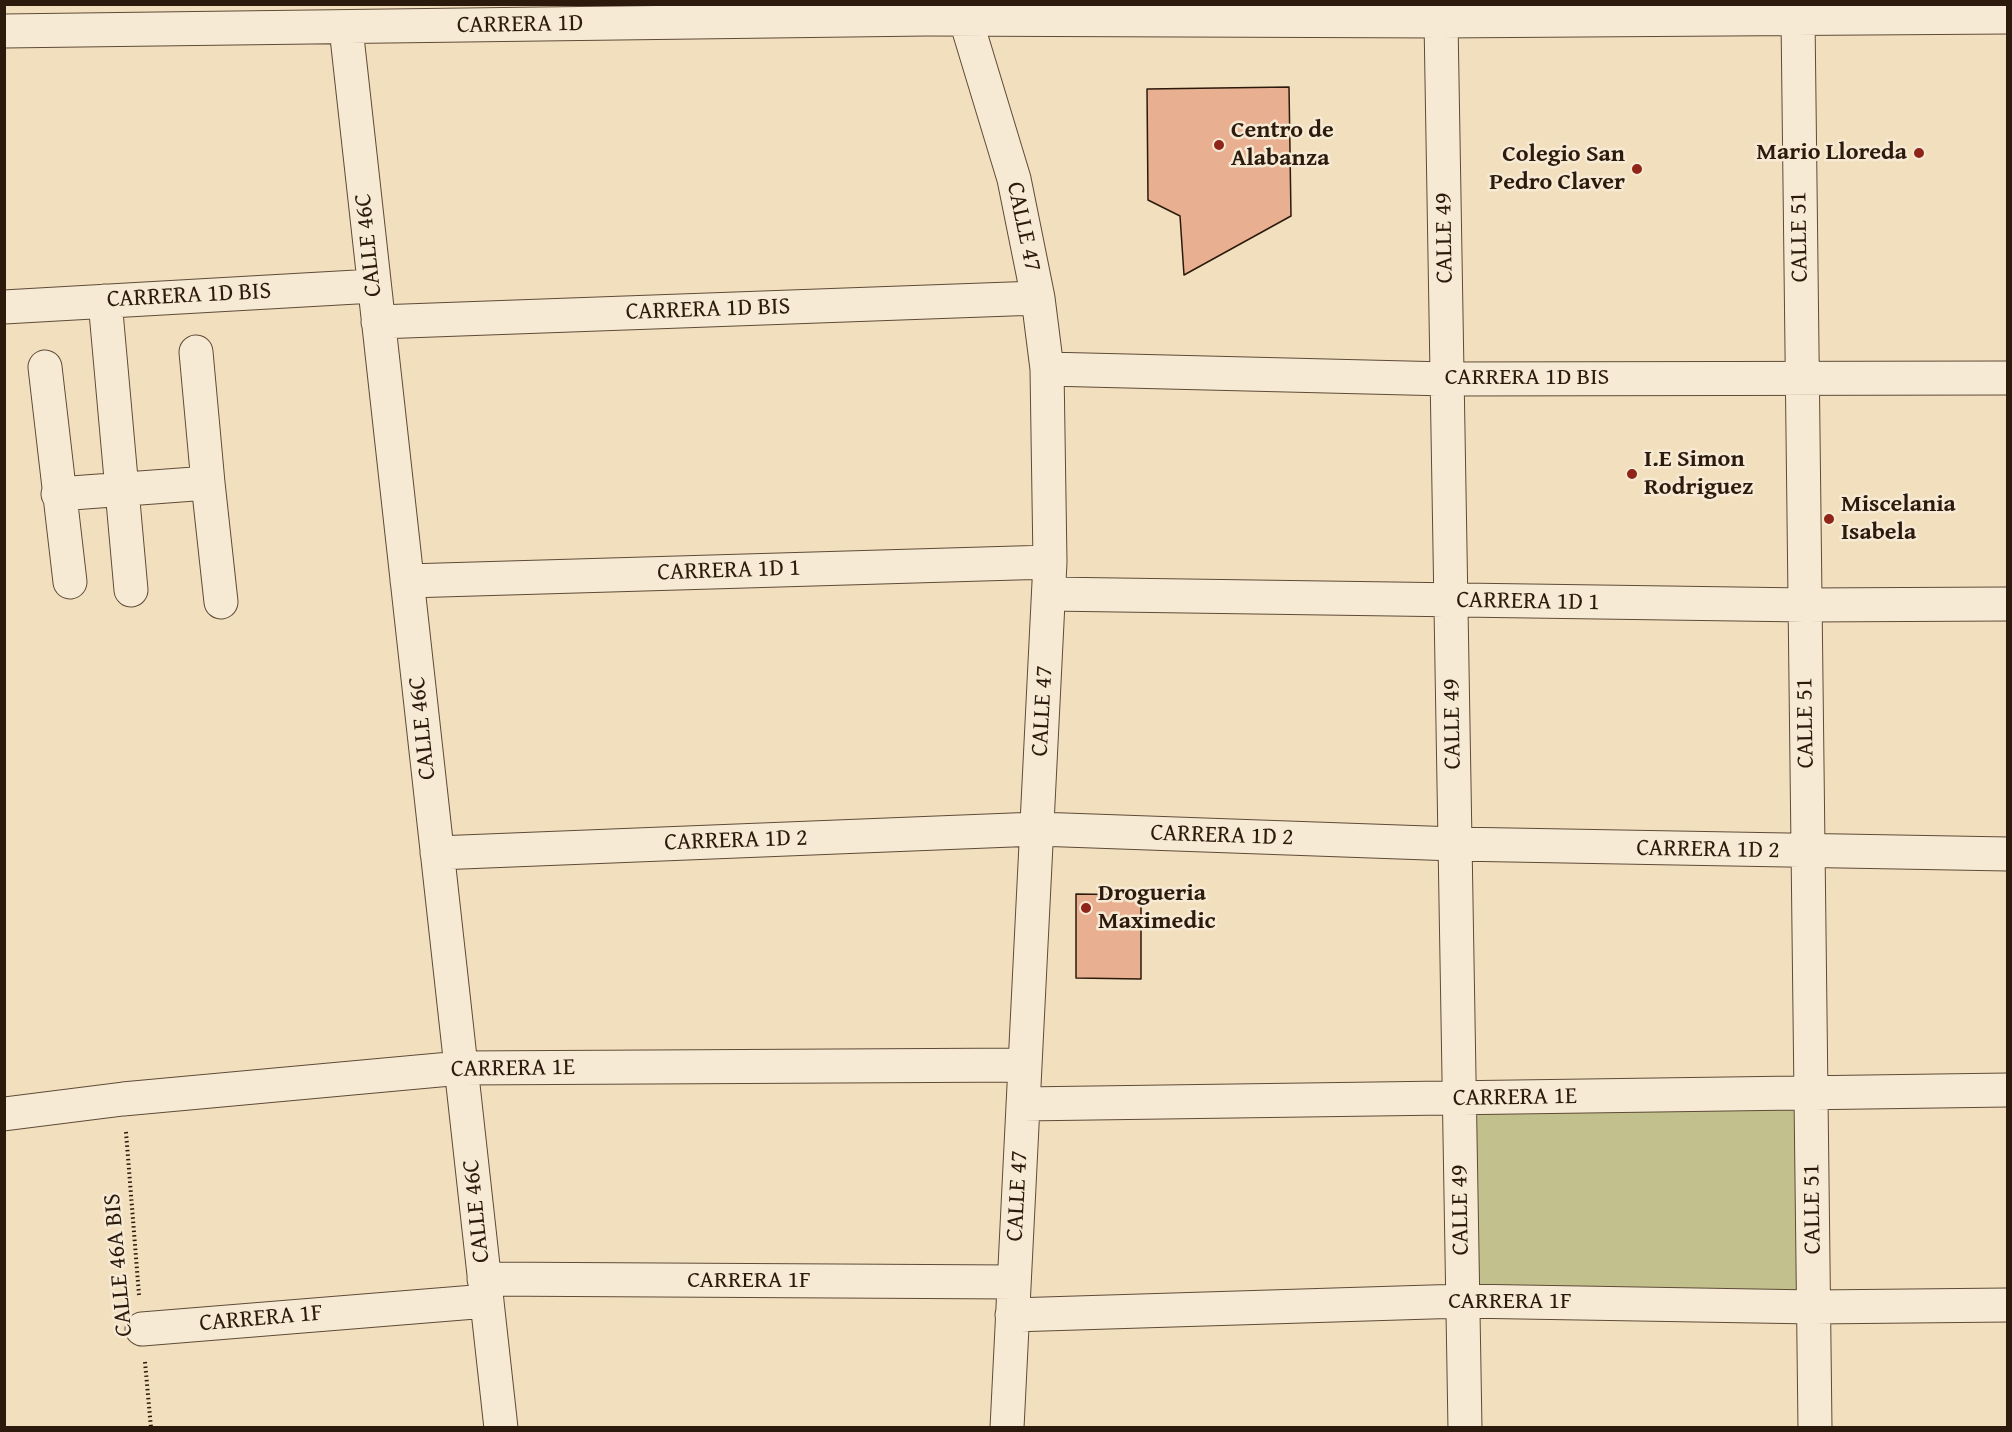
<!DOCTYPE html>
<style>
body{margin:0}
#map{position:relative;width:2012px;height:1432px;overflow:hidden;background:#f2dfbd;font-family:"Gentium Book Plus",serif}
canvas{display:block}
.frame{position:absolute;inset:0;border:6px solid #2c1a0c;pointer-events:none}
</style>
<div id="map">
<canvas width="2012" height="1432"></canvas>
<div class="frame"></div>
</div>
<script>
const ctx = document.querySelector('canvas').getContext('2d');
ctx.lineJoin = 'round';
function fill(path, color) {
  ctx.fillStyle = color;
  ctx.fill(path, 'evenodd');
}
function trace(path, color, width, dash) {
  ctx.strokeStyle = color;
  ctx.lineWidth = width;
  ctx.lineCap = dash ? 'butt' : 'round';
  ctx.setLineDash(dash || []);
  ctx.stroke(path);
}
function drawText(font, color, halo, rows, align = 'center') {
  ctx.font = font + ' "Gentium Book Plus",serif';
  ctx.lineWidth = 5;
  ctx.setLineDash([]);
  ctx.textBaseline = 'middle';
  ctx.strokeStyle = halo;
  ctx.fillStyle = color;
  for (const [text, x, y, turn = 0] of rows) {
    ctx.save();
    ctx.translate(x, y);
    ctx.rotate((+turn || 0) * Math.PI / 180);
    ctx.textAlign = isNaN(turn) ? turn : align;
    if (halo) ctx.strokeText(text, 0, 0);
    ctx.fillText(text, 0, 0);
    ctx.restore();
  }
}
const green = new Path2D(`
 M 1809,1094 L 1814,1307 L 1463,1301 L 1459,1099 Z`);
const building = new Path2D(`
 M 1289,87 L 1291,216 L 1184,275 L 1180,216 L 1148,200 L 1147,89 Z
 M 1076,894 L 1141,895 L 1141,979 L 1076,978 Z`);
const path = new Path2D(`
 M 126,1132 L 139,1295
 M 145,1362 L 151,1428`);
const minor = new Path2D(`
 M 961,4 L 1014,179 L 1038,298 L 1047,369 L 1050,562 L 1007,1428
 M 1798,18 L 1815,1428
 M 1441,21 L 1465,1428
 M 346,28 L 501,1428
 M 4,31 L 926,19 L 1441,21 L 2008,17
 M 105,301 L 131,590
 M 4,307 L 374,286
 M 378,322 L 1038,298
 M 45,367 L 70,582
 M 1047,369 L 1447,379 L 2008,378
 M 208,483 L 221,602
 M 58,494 L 208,483 L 196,352
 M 407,581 L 1050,562
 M 1049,594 L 1805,605 L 2008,604
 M 437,853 L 1037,829 L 1455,844 L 2008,854
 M 1023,1104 L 2008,1090
 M 4,1114 L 123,1099 L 461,1068 L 1025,1065
 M 484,1279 L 1014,1282
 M 1012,1315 L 1463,1301 L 1814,1307 L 2008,1305
 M 142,1329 L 487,1301`);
const markers = [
 [1219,145,6,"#8f2418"],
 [1919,153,6,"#8f2418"],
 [1637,169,6,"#8f2418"],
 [1632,474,6,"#8f2418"],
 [1829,519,6,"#8f2418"],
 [1086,908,6,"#8f2418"]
];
const streetNames = [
 ["CARRERA 1D",520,25,-1],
 ["CALLE 47",1023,227,78],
 ["CALLE 51",1800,237,-91],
 ["CALLE 49",1445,238,-91],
 ["CALLE 46C",369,245,-96],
 ["CARRERA 1D BIS",189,296,-3],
 ["CARRERA 1D BIS",708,310,-2],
 ["CARRERA 1D BIS",1527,378],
 ["CARRERA 1D 1",729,571,-2],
 ["CARRERA 1D 1",1528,602,1],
 ["CALLE 47",1043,711,-87],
 ["CALLE 51",1806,723,-91],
 ["CALLE 49",1453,724,-91],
 ["CALLE 46C",423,728,-96],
 ["CARRERA 1D 2",1222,836,2],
 ["CARRERA 1D 2",736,841,-2],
 ["CARRERA 1D 2",1708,850,1],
 ["CARRERA 1E",513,1069,-1],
 ["CARRERA 1E",1515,1098,-1],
 ["CALLE 47",1018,1196,-87],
 ["CALLE 51",1813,1209,-91],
 ["CALLE 49",1461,1210,-91],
 ["CALLE 46C",477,1211,-96],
 ["CALLE 46A BIS",119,1265,-95],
 ["CARRERA 1F",749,1281],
 ["CARRERA 1F",1510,1302],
 ["CARRERA 1F",261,1319,-5]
];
const poiNames = [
 ["Centro de",1231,131],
 ["Alabanza",1231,159],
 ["Mario Lloreda",1907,153,"right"],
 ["Colegio San",1625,155,"right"],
 ["Pedro Claver",1625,183,"right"],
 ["I.E Simon",1644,460],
 ["Rodriguez",1644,488],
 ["Miscelania",1841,505],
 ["Isabela",1841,533],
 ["Drogueria",1098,894],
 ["Maximedic",1098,922]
];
fill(green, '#c2c08c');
fill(building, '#e8af90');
trace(building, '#2c1a0c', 1.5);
trace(minor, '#5e4b38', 35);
trace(path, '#2c1a0c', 4, [1.5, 3]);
trace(minor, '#f7ead4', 33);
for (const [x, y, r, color] of markers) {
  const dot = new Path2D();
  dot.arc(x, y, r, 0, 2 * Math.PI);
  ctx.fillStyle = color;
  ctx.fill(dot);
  trace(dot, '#f7ead4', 2);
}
drawText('24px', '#2c1a0c', '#f7ead4', streetNames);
drawText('bold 24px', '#2c1a0c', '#f7ead4', poiNames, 'left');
</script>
